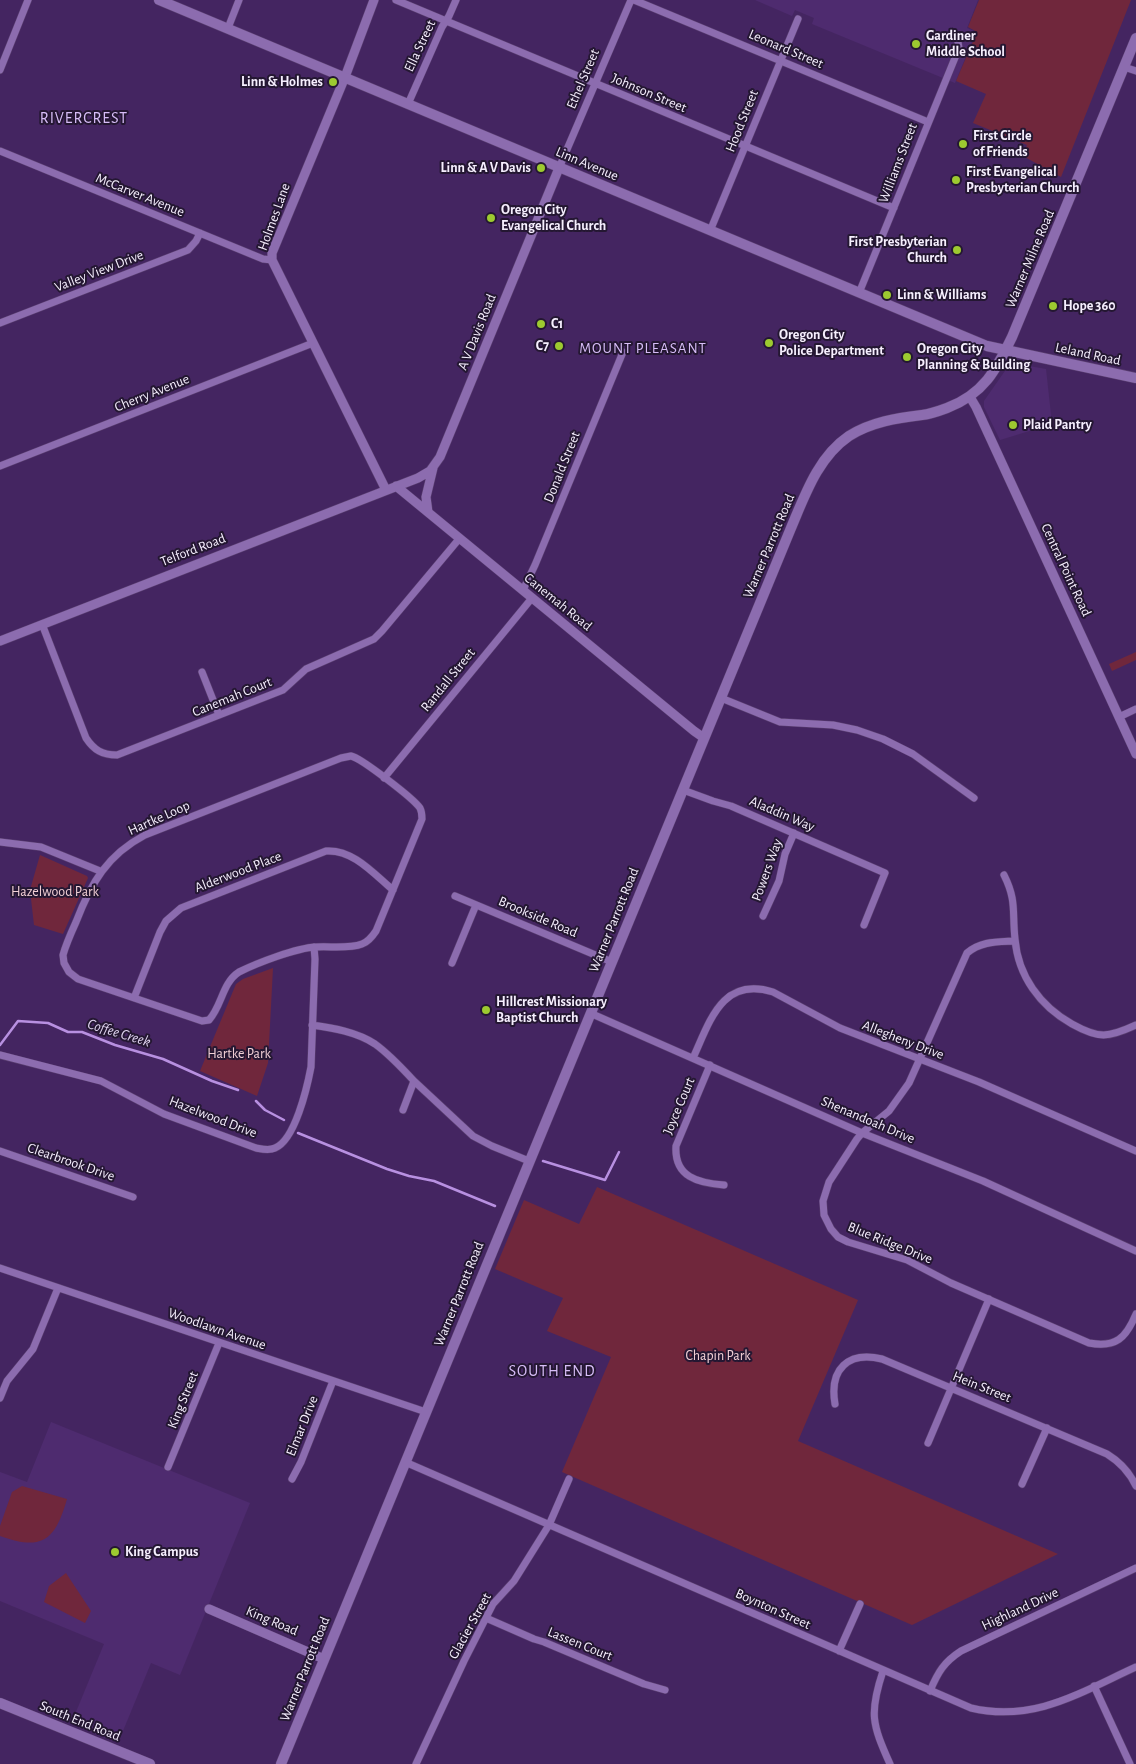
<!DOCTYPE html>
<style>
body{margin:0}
canvas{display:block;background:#442561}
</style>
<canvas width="1136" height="1764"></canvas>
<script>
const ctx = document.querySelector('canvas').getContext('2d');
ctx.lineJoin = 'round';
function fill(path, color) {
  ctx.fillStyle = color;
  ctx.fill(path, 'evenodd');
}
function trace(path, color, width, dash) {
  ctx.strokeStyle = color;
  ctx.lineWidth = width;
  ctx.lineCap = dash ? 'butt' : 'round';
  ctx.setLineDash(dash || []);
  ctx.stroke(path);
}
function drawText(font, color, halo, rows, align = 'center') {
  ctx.font = font + ' "Alegreya Sans",sans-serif';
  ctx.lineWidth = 4;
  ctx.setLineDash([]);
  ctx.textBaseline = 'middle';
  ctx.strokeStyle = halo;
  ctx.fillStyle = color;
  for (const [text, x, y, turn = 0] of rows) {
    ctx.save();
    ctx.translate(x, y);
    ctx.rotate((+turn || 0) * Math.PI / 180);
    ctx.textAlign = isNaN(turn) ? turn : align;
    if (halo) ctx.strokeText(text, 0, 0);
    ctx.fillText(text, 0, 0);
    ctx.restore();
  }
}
const built = new Path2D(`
 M 755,0 L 978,0 L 967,28 L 976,32 L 955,83 L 812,24 L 814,18 L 795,10 L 792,16 Z
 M 1012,363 L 1046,369 L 1052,424 L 1000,440 L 984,407 L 984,401 L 1007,368 Z
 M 51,1422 L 250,1503 L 180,1675 L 151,1663 L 118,1743 L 71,1724 L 104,1644 L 0,1601 L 0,1472 L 27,1482 Z`);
const green = new Path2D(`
 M 979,0 L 1131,0 L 1061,177 L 1023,156 L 1027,145 L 973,123 L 986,94 L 956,81 L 977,32 L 968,27 Z
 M 1136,652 L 1136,660 L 1112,671 L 1109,664 Z
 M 40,855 L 87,876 L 88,878 L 63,934 L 34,925 L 30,890 Z
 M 273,968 L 268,1063 L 257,1096 L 200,1071 L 236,984 L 243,979 Z
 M 597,1187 L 858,1300 L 798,1441 L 1058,1554 L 912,1625 L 562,1472 L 611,1357 L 547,1331 L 563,1298 L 495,1269 L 524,1200 L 579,1224 Z
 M 22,1486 L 67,1499 C 55,1541 42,1551 0,1536 L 0,1526 L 12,1492 Z
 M 66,1573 L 91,1611 L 85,1623 L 44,1602 L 49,1586 Z`);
const stream = new Path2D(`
 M 0,1045 L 18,1021 L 48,1023 L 68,1032 L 82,1032 L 115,1045 L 163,1059 L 212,1081 L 238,1090
 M 256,1101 L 265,1110 L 284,1120
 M 298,1133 L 387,1169 L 409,1176 L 434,1181 L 495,1206
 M 543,1161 L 605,1180 L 619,1152`);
const minor = new Path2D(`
 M 396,0 L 894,208
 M 634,0 L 928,122
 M 228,28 L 239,0
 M 1124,67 L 1136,71
 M 0,70 L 28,0
 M 408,104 L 442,27 L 449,16 L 456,0
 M 0,151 L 263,259 L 272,260
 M 559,168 L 631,0
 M 710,231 L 798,19
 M 859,293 L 959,48 L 958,42
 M 0,323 L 188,250 L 196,241 L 200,233
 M 0,466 L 313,343
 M 523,590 L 535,565 L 623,352
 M 42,624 L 86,738 C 94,750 102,755 117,755 L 283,690 L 306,669 L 374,639 L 382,631 L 459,539
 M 202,672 L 219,715
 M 721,698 L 780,722 L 833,725 L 857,730 L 883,739 L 913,754 L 974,798
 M 1119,717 L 1136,709
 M 351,756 C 361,758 413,798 420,808 C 422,812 422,814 422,819 L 376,931 C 372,937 368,942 362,944 C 349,949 330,946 316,947 C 296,948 257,963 239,972 C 222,983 222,1006 209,1020 L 202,1021 L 78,979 L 69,972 L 64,963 L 63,955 C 66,944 71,933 76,922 C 91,883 107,855 145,835 L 341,758 Z
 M 384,778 L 532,598
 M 683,790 L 713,801 L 731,806 L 885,873 L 864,925
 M 0,842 L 41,847 L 100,871
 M 1004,875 C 1017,901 1012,912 1015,939 C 1018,976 1040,1006 1072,1024 C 1099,1039 1108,1038 1136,1025
 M 455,896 L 612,962
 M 763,916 L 779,881 L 785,854 L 794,833
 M 1015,941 C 997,942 981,941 967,953 L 909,1083 L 889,1111 L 862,1133 L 857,1139 L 829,1182 L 823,1201 L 824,1215 L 831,1229 L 838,1237 L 848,1242 L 907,1260 L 951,1283 L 1089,1343 C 1116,1348 1126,1338 1136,1314
 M 452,963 L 476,905
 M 134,998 L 160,932 L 166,921 L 181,908 L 326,851 C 353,849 374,874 393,890
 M 590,1013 L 862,1133 L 983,1181 L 1136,1251
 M 312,1025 C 333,1028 357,1032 375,1044 C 389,1054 402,1068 414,1081 L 403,1110
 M 0,1055 L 101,1081 L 164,1114 L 256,1148 C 262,1149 269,1151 275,1148 C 295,1140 307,1088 311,1067 L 315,959 L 314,947
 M 693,1058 C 710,1021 722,976 773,992 L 840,1028 L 979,1082 L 1136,1151
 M 710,1065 L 676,1146 C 674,1177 698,1183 724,1185
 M 414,1081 L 473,1136 L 492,1146 L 529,1161
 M 0,1151 L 133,1197
 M 0,1268 L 426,1412
 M 0,1398 L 7,1381 L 33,1349 L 58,1288
 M 835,1404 C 829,1369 848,1351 882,1359 L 1107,1454 C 1120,1462 1129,1471 1136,1486
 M 928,1443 L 989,1299
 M 405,1462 L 971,1708 C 1034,1723 1081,1692 1136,1667
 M 168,1467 L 219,1343
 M 292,1479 L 301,1462 L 333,1381
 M 1022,1484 L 1047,1428
 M 486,1618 L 534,1639 L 544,1642 L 644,1684 L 665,1690
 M 839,1651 L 860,1604
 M 883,1671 C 869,1713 872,1724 890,1764
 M 1094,1686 L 1130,1764
 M 930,1691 C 938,1672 944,1662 961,1651 L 1136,1568
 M 416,1764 L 464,1661 L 493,1604 L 514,1581 L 549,1525 L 569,1479`);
const tertiary = new Path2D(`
 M 374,0 L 345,77 L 272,253 L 272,260 L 386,490
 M 970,397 L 976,407 L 1136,754
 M 396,486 L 694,731 L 704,738
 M 428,512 L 426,497 L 433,468
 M 0,641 L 418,478 L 430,471 L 440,457 L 559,168
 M 209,1609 L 324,1659`);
const secondary = new Path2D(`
 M 159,0 L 987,346 L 1136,378
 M 0,1703 L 150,1764
 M 281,1764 L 791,528 C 805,495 818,457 849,436 C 871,422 897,418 922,415 C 931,414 939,411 947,408 C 984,394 996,370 1012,337 L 1136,38`);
const markers = [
 [916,44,5,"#9dca30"],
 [333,82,5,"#9dca30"],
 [963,144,5,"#9dca30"],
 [541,168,5,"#9dca30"],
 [956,180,5,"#9dca30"],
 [491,218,5,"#9dca30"],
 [957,250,5,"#9dca30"],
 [887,295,5,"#9dca30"],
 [1053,306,5,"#9dca30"],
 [541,324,5,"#9dca30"],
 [769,343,5,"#9dca30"],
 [559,346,5,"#9dca30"],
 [907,357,5,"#9dca30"],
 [1013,425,5,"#9dca30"],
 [486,1010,5,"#9dca30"],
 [115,1552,5,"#9dca30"]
];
const poiNames = [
 ["Gardiner",926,36],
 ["Middle School",926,52],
 ["Linn & Holmes",323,82,"right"],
 ["First Circle",973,136],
 ["of Friends",973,152],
 ["Linn & A V Davis",531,168,"right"],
 ["First Evangelical",966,172],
 ["Presbyterian Church",966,188],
 ["Oregon City",501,210],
 ["Evangelical Church",501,226],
 ["First Presbyterian",947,242,"right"],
 ["Church",947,258,"right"],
 ["Linn & Williams",897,295],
 ["Hope 360",1063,306],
 ["C1",551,324],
 ["Oregon City",779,335],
 ["Police Department",779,351],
 ["C7",549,346,"right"],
 ["Oregon City",917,349],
 ["Planning & Building",917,365],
 ["Plaid Pantry",1023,425],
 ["Hillcrest Missionary",496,1002],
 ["Baptist Church",496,1018],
 ["King Campus",125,1552]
];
const streetNames = [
 ["Ella Street",420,46,-65],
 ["Leonard Street",786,49,23],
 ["Ethel Street",583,79,-67],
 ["Johnson Street",649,93,23],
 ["Hood Street",742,121,-68],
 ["Williams Street",898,163,-69],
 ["Linn Avenue",587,164,23],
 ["McCarver Avenue",140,195,22],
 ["Holmes Lane",274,217,-70],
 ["Warner Milne Road",1030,259,-67],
 ["Valley View Drive",99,271,-21],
 ["A V Davis Road",477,332,-68],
 ["Leland Road",1088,354,12],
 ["Cherry Avenue",152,393,-22],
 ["Donald Street",562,467,-68],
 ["Warner Parrott Road",769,546,-67],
 ["Telford Road",193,550,-21],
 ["Central Point Road",1066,570,65],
 ["Canemah Road",558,602,39],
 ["Randall Street",448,680,-51],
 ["Canemah Court",232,697,-22],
 ["Aladdin Way",782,814,23],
 ["Hartke Loop",159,818,-24],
 ["Powers Way",767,870,-70],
 ["Alderwood Place",238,872,-21],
 ["Brookside Road",538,917,23],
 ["Warner Parrott Road",614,920,-68],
 ["Allegheny Drive",903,1040,21],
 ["Joyce Court",679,1106,-67],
 ["Hazelwood Drive",213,1117,21],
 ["Shenandoah Drive",868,1120,23],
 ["Clearbrook Drive",71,1162,19],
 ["Blue Ridge Drive",890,1243,22],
 ["Warner Parrott Road",459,1294,-68],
 ["Woodlawn Avenue",217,1329,19],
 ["Hein Street",982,1387,22],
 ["King Street",183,1400,-68],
 ["Elmar Drive",302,1426,-68],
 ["Boynton Street",773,1609,24],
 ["Highland Drive",1020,1609,-25],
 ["King Road",272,1621,23],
 ["Glacier Street",470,1626,-61],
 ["Lassen Court",580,1644,22],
 ["Warner Parrott Road",305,1669,-68],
 ["South End Road",80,1721,22]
];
const parkNames = [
 ["Hazelwood Park",55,892],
 ["Hartke Park",239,1054],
 ["Chapin Park",718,1356]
];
const neighbourhoodNames = [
 ["MOUNT PLEASANT",643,348]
];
const waterNames = [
 ["Coffee Creek",119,1033,17]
];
const quarterNames = [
 ["RIVERCREST",84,118],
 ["SOUTH END",552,1371]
];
fill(built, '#4e2b6f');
fill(green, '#70273c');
trace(stream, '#b890e1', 2.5);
trace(minor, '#5b4071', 8);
trace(tertiary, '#5b4071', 10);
trace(secondary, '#5b4071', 11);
trace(minor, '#8c6caf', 7);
trace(tertiary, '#8c6caf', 9);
trace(secondary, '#8c6caf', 10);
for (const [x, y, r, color] of markers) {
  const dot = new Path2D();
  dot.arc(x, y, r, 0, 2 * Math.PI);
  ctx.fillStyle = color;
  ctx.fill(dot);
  trace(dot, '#241732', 2);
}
drawText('bold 14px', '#f6effe', '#241732', poiNames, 'left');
drawText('14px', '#f6effe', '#241732', streetNames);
drawText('14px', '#f2d0d6', '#241732', parkNames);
ctx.letterSpacing = '1px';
drawText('15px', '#d7bdf7', '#241732', neighbourhoodNames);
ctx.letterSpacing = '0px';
drawText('italic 15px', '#dfd3ef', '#241732', waterNames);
ctx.letterSpacing = '1px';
drawText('16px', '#d7bdf7', '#241732', quarterNames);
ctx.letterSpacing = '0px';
</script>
